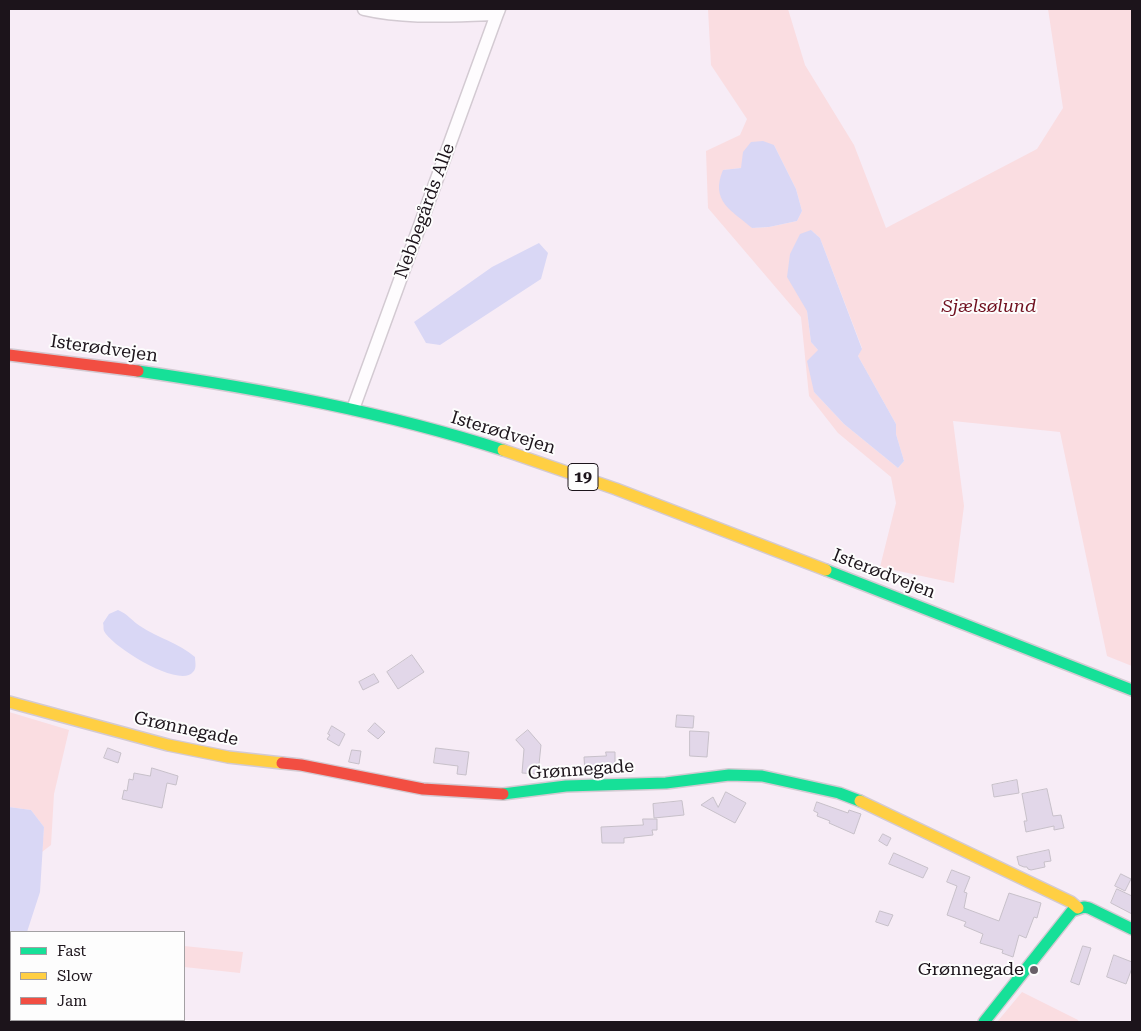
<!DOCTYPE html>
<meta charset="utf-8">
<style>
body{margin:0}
#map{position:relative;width:1141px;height:1031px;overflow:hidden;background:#f7ecf6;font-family:"Roboto Serif",serif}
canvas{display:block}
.frame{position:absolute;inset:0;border:10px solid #1c141b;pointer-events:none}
.legend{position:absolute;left:10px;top:931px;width:175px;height:90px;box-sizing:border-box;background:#fdfdfd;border:1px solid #a3a0a3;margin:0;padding:6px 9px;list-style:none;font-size:15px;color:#1c141b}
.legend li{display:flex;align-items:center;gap:10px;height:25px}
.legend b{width:25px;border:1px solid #a3a0a3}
</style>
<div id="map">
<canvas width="1141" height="1031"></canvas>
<div class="frame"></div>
<ul class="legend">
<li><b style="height:6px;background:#16e098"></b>Fast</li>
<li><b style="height:6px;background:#ffcf43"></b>Slow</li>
<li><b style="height:6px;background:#f24e42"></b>Jam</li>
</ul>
</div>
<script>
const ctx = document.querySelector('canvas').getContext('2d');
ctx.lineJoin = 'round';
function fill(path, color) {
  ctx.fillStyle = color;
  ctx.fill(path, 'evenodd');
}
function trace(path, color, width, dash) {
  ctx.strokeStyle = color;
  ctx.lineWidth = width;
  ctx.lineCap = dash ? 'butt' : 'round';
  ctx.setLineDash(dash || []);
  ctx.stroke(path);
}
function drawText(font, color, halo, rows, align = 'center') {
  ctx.font = font + ' "Roboto Serif",serif';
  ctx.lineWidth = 4;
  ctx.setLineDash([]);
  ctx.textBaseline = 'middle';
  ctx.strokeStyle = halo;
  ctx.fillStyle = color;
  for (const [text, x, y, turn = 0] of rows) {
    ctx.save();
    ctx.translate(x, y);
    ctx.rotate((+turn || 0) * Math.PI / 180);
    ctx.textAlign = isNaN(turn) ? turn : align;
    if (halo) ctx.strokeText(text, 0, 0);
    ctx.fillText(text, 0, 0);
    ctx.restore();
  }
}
const green = new Path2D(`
 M 708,9 L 788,9 L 805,65 L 854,145 L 886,228 L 1037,149 L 1063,108 L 1048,9 L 1132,9 L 1132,666 L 1107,656 L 1060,432 L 953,421 L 964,506 L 954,583 L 880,567 L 896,503 L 891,477 L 838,433 L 809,396 L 801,317 L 708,208 L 706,151 L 740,135 L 747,119 L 711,65 ZM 774,145 L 796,189 L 802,211 L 797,221 L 769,227 L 752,228 L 723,170 L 741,168 ZM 811,230 L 820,238 L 862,348 L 858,356 L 896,424 L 896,434 L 904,461 L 898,468 L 844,424 L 814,392 L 818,350 L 811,342 L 807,311 Z
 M 9,712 L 69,730 L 54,794 L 51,845 L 42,852 L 44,827 L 31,810 L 9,807 Z
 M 184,946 L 243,952 L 240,973 L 184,967 Z
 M 11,963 L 11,1020 L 128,1020 L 128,1022 L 9,1022 L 10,982 L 9,981 L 9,967 Z
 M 1022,992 L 1078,1020 L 1079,1022 L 997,1022 Z`);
const water = new Path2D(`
 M 763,141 L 774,145 L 796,189 L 802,211 L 797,221 L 769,227 L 752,228 C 731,210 710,201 723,170 L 741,168 L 743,152 L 751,142 Z
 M 811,230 L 820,238 L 862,349 L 858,356 L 896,424 L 896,434 L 904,461 L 898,468 L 844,424 L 814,392 L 807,361 L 818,350 L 811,342 L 807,311 L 787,277 L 790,254 L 800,234 Z
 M 539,243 L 548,253 L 541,279 L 440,345 L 426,343 L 414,322 L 492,267 Z
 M 118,610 C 128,614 132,621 140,626 C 158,638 179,643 195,657 C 195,662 197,668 193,672 C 180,689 112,647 104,631 C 103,629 104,626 103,623 L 109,614 Z
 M 9,807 L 31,810 L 44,827 L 40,892 L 27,932 L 11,932 L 11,963 L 9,967 Z`);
const building = new Path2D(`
 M 412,655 L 424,672 L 398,689 L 387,672 Z
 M 374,674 L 379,682 L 363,690 L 359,682 Z
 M 677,715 L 694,716 L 693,728 L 676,727 Z
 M 375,723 L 385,732 L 378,739 L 368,731 Z
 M 332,726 L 345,734 L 339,746 L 327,739 L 330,735 L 328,734 Z
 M 528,730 L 541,745 L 538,774 L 522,773 L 524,749 L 516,740 Z
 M 690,731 L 709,732 L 707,757 L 690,756 Z
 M 108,748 L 121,753 L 118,763 L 104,758 Z
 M 436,748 L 469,752 L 466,775 L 457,774 L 458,766 L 434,763 Z
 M 352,750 L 361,751 L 359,764 L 349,762 Z
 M 606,752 L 615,752 L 615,772 L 585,773 L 584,757 L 606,756 Z
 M 152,768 L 178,776 L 176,785 L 167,783 L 162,808 L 122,799 L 124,790 L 127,791 L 129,779 L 133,780 L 134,773 L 150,776 Z
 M 1017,780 L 1019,793 L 994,797 L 992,785 Z
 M 1047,789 L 1053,816 L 1061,815 L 1064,828 L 1054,830 L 1054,826 L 1026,832 L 1024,821 L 1027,821 L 1022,794 Z
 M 726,792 L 746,803 L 735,823 L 701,805 L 713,797 L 718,807 Z
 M 682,801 L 684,815 L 654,818 L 653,804 Z
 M 817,802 L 848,813 L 849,810 L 861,814 L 854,834 L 829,823 L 830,821 L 817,816 L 818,813 L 814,811 Z
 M 643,819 L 657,819 L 657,830 L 652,830 L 653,835 L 624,838 L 624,843 L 602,843 L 601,827 L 643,825 Z
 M 883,834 L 891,838 L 887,846 L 879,841 Z
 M 1049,850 L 1051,861 L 1044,862 L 1045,867 L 1031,870 L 1028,869 L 1027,867 L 1024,867 L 1019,865 L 1017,857 Z
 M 894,853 L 928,868 L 923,878 L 889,864 Z
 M 952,870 L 970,877 L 964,892 L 967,893 L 964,908 L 999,921 L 1009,893 L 1041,903 L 1037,918 L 1034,917 L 1026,938 L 1019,935 L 1013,957 L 1002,953 L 1003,950 L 980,943 L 983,934 L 964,926 L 966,922 L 947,915 L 957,886 L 947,882 Z
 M 1121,874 L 1131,879 L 1125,891 L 1115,886 Z
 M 1117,889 L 1132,896 L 1132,914 L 1111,903 Z
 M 880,911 L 893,915 L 888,926 L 876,922 Z
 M 1083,946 L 1091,948 L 1079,985 L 1071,982 Z
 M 1114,955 L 1132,962 L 1132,968 L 1126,984 L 1107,977 Z`);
const street = new Path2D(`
 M 364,9 C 407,19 452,15 497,14 L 499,9
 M 353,409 L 497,14`);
const fast = new Path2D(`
 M 138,371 C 261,389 384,412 503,450
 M 826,570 L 1132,690
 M 503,794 L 566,786 L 666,783 L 729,775 L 762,776 L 839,793 L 860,801
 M 984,1022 L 1072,911 L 1084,907 L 1089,908 L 1132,929`);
const slow = new Path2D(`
 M 503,450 L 616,489 L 826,570
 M 9,702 L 168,745 L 228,757 L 282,763
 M 860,801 L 1071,902 L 1078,908`);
const jam = new Path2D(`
 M 9,355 L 138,371
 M 282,763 L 301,765 L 423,789 L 503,794`);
const markers = [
 [1034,970,5,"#696068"]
];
const shields = [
 [583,477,30]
];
const shieldNames = [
 ["19",583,477]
];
const streetNames = [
 ["Nebbegårds Alle",425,211,-70],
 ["Isterødvejen",104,349,8],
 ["Isterødvejen",503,433,17],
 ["Isterødvejen",884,574,21],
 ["Grønnegade",186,729,12],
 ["Grønnegade",581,770,-4]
];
const parkNames = [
 ["Sjælsølund",989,307]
];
const poiNames = [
 ["Grønnegade",1024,970]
];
fill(green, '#fadde1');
fill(water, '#d9d7f5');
fill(building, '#e2d7e9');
trace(building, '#c7c0c9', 1);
trace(street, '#d3cad2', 15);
trace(fast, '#d3cad2', 14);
trace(slow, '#d3cad2', 14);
trace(jam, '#d3cad2', 14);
trace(street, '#fefcfe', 12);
trace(fast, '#16e098', 11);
trace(slow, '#ffcf43', 11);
trace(jam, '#f24e42', 11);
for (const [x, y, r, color] of markers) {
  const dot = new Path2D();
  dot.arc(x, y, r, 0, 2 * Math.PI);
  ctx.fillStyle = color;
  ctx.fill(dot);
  trace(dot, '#fdfdfd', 2);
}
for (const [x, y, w] of shields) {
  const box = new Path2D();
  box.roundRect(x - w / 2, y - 13.5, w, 27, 4);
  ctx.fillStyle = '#fdfdfd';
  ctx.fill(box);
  trace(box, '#1c141b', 1);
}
drawText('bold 16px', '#1c141b', null, shieldNames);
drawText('18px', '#1c141b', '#fdfdfd', streetNames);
drawText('italic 18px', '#70101f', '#fdfdfd', parkNames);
drawText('18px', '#1c141b', '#fdfdfd', poiNames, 'right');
</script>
